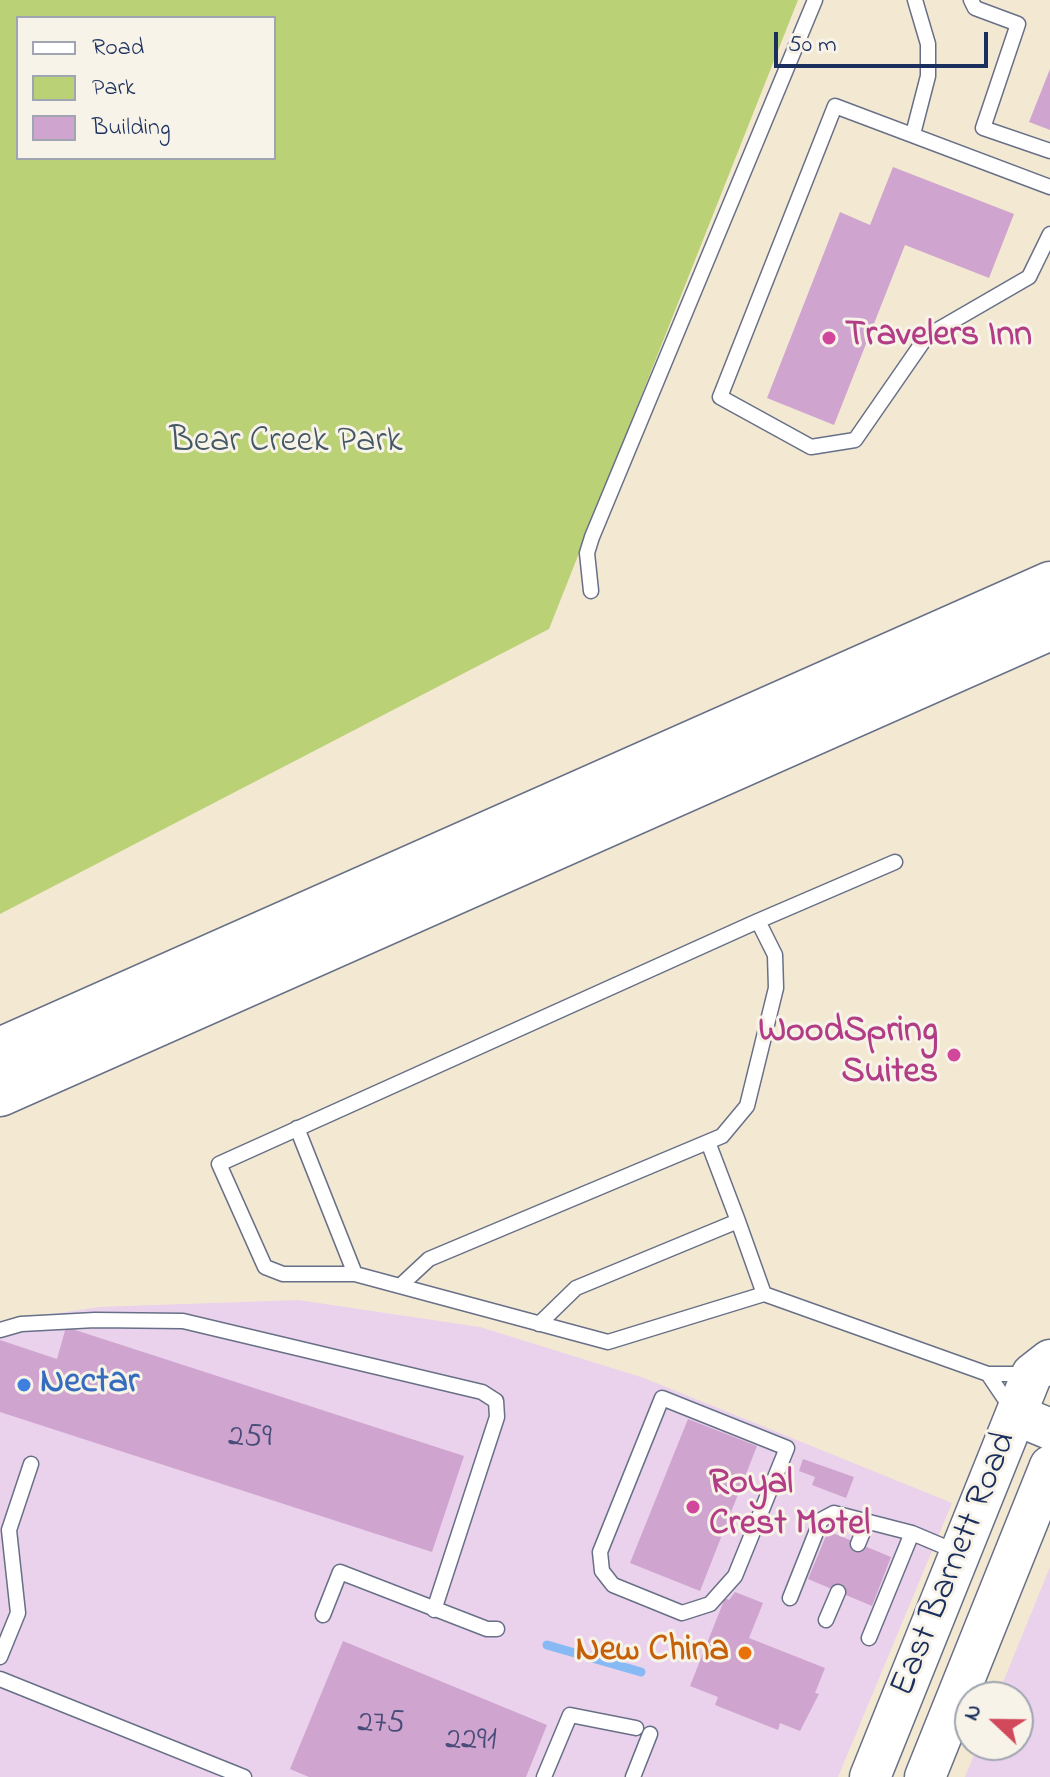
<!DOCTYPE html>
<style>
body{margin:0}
#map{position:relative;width:1050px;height:1777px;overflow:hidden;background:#f3e9d3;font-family:"Indie Flower",sans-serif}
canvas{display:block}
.legend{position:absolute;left:16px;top:16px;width:260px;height:144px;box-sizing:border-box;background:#f7f3e8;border:2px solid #9fa5b1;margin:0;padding:10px 14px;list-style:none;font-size:24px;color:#1b2f5e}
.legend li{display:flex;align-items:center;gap:16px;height:40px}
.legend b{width:40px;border:2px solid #9fa5b1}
.north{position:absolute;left:954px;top:1681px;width:80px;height:80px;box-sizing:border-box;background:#f7f3e8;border:2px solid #9fa5b1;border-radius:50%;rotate:292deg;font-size:22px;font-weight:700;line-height:32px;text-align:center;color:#1b2f5e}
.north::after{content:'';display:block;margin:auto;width:28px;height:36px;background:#d1495b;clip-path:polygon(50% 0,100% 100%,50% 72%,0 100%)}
.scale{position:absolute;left:774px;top:32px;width:214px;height:36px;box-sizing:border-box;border:4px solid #1b2f5e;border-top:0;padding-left:10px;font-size:24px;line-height:28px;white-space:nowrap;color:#1b2f5e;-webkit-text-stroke:6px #f7f3e8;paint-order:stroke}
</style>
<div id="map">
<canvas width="1050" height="1777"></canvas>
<ul class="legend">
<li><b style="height:10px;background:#fff"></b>Road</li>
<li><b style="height:22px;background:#bbd175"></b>Park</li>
<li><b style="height:22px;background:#cfa5cf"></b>Building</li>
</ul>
<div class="north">N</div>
<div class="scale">50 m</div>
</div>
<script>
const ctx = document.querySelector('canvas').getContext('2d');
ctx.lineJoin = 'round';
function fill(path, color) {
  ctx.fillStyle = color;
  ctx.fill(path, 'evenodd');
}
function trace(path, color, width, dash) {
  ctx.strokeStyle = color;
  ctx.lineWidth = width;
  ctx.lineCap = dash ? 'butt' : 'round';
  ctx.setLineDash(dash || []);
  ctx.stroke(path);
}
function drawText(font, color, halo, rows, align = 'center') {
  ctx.font = font + ' "Indie Flower",sans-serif';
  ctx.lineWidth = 6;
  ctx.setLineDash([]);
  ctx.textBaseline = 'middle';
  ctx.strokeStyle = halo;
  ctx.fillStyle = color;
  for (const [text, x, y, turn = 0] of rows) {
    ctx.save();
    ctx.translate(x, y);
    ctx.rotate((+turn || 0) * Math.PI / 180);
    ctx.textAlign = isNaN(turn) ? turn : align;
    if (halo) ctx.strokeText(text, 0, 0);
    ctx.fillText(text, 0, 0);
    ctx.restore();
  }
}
const built = new Path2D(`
 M 298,1300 L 480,1327 L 644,1378 L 952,1503 L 838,1777 L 0,1777 L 0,1322 L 99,1307 Z
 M 1050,1567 L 1050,1777 L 965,1777 L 978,1745 L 1018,1745 L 1018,1697 L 997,1697 Z`);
const green = new Path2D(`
 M 0,0 L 798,0 L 549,629 L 0,914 ZM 18,18 L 274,18 L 274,158 L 18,158 Z`);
const stream = new Path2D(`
 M 547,1645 L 641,1672`);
const building = new Path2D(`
 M 1050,69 L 1050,130 L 1029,122 Z
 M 893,167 L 1014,214 L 989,278 L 905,245 L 834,425 L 767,398 L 840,212 L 870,225 Z
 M 66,1327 L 464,1456 L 432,1552 L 0,1412 L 0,1340 L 57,1359 Z
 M 688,1419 L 757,1446 L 700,1591 L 630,1563 Z
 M 803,1459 L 854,1477 L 846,1498 L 812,1485 L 815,1477 L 799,1471 Z
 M 828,1531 L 891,1557 L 872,1606 L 808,1579 Z
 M 735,1592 L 763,1603 L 749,1638 L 825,1668 L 815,1693 L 819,1694 L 800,1731 L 780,1723 L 778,1730 L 715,1705 L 718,1697 L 690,1686 L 725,1598 L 729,1600 Z
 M 343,1641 L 547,1725 L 526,1777 L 309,1777 L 290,1769 Z`);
const lane = new Path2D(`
 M 971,0 L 975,8 L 1018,24 L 983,128 L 1050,151
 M 913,134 L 928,76 L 928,44 L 915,0
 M 1050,187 L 835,106 L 720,397 L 811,447 L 855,440 L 927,336 L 1029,277 L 1050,234
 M 591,591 L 587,553 L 592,537 L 815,0
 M 758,921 L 895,862
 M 297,1128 L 355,1274
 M 738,1221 L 764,1294
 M 400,1286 L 429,1259 L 722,1136 L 747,1106 L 776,988 L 775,955 L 758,921 L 219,1164 L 265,1267 L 283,1274 L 355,1274 L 608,1342 L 764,1294 L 988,1374 L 1028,1374
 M 539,1324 L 576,1288 L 738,1221 L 708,1142
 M 0,1330 L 21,1324 L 95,1320 L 183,1321 L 482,1392 L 496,1401 L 497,1417 L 434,1610
 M 988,1374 L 1013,1411
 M 662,1398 L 787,1448 L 735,1576 L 710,1604 L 682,1613 L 613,1585 L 602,1571 L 600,1552 Z
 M 858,1544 L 867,1522
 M 790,1598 L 821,1520 L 834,1513 L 912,1533 L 957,1552
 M 323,1615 L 340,1572 L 487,1629 L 497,1629
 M 826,1620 L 838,1592
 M 869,1638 L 912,1533
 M 0,1657 L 18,1613 L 9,1530 L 31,1464
 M 0,1679 L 244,1777
 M 544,1777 L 570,1715 L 636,1728
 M 633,1777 L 650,1734`);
const secondary = new Path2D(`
 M 1016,1415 L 1050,1429
 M 870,1777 L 1032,1374 L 1050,1360
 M 925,1777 L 1050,1466`);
const highway = new Path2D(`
 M 0,1050 L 1050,584
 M 0,1094 L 1050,628`);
const markers = [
 [829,338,8,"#d1479c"],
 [954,1055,8,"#d1479c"],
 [24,1385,8,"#3f7fe0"],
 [693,1507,8,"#d1479c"],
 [745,1653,8,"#e8710a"]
];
const numberNames = [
 ["259",250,1440],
 ["275",381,1726],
 ["2291",471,1743]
];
const hotelNames = [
 ["Travelers Inn",845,338],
 ["WoodSpring",938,1034,"right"],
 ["Suites",938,1075,"right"],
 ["Royal",709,1486],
 ["Crest Motel",709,1527]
];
const parkNames = [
 ["Bear Creek Park",286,444]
];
const shopNames = [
 ["Nectar",40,1385]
];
const streetNames = [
 ["East Barnett Road",956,1565,-68]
];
const foodNames = [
 ["New China",729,1653]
];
fill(built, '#ead1ec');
fill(green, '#bbd175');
trace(stream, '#87baf4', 9);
fill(building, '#cfa5cf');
trace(lane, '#677087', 17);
trace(secondary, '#677087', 43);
trace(highway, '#677087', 47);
trace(lane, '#fff', 14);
trace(secondary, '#fff', 40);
trace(highway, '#fff', 44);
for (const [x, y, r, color] of markers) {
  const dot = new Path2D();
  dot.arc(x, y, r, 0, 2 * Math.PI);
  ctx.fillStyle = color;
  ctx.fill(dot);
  trace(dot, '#f7f3e8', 3);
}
drawText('32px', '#484c7a', null, numberNames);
drawText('bold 36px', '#b23c85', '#f7f3e8', hotelNames, 'left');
drawText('36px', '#435864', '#f7f3e8', parkNames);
drawText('bold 36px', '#366cbe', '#f7f3e8', shopNames, 'left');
drawText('36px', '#1b2f5e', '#f7f3e8', streetNames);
drawText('bold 36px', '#c56008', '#f7f3e8', foodNames, 'right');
</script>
